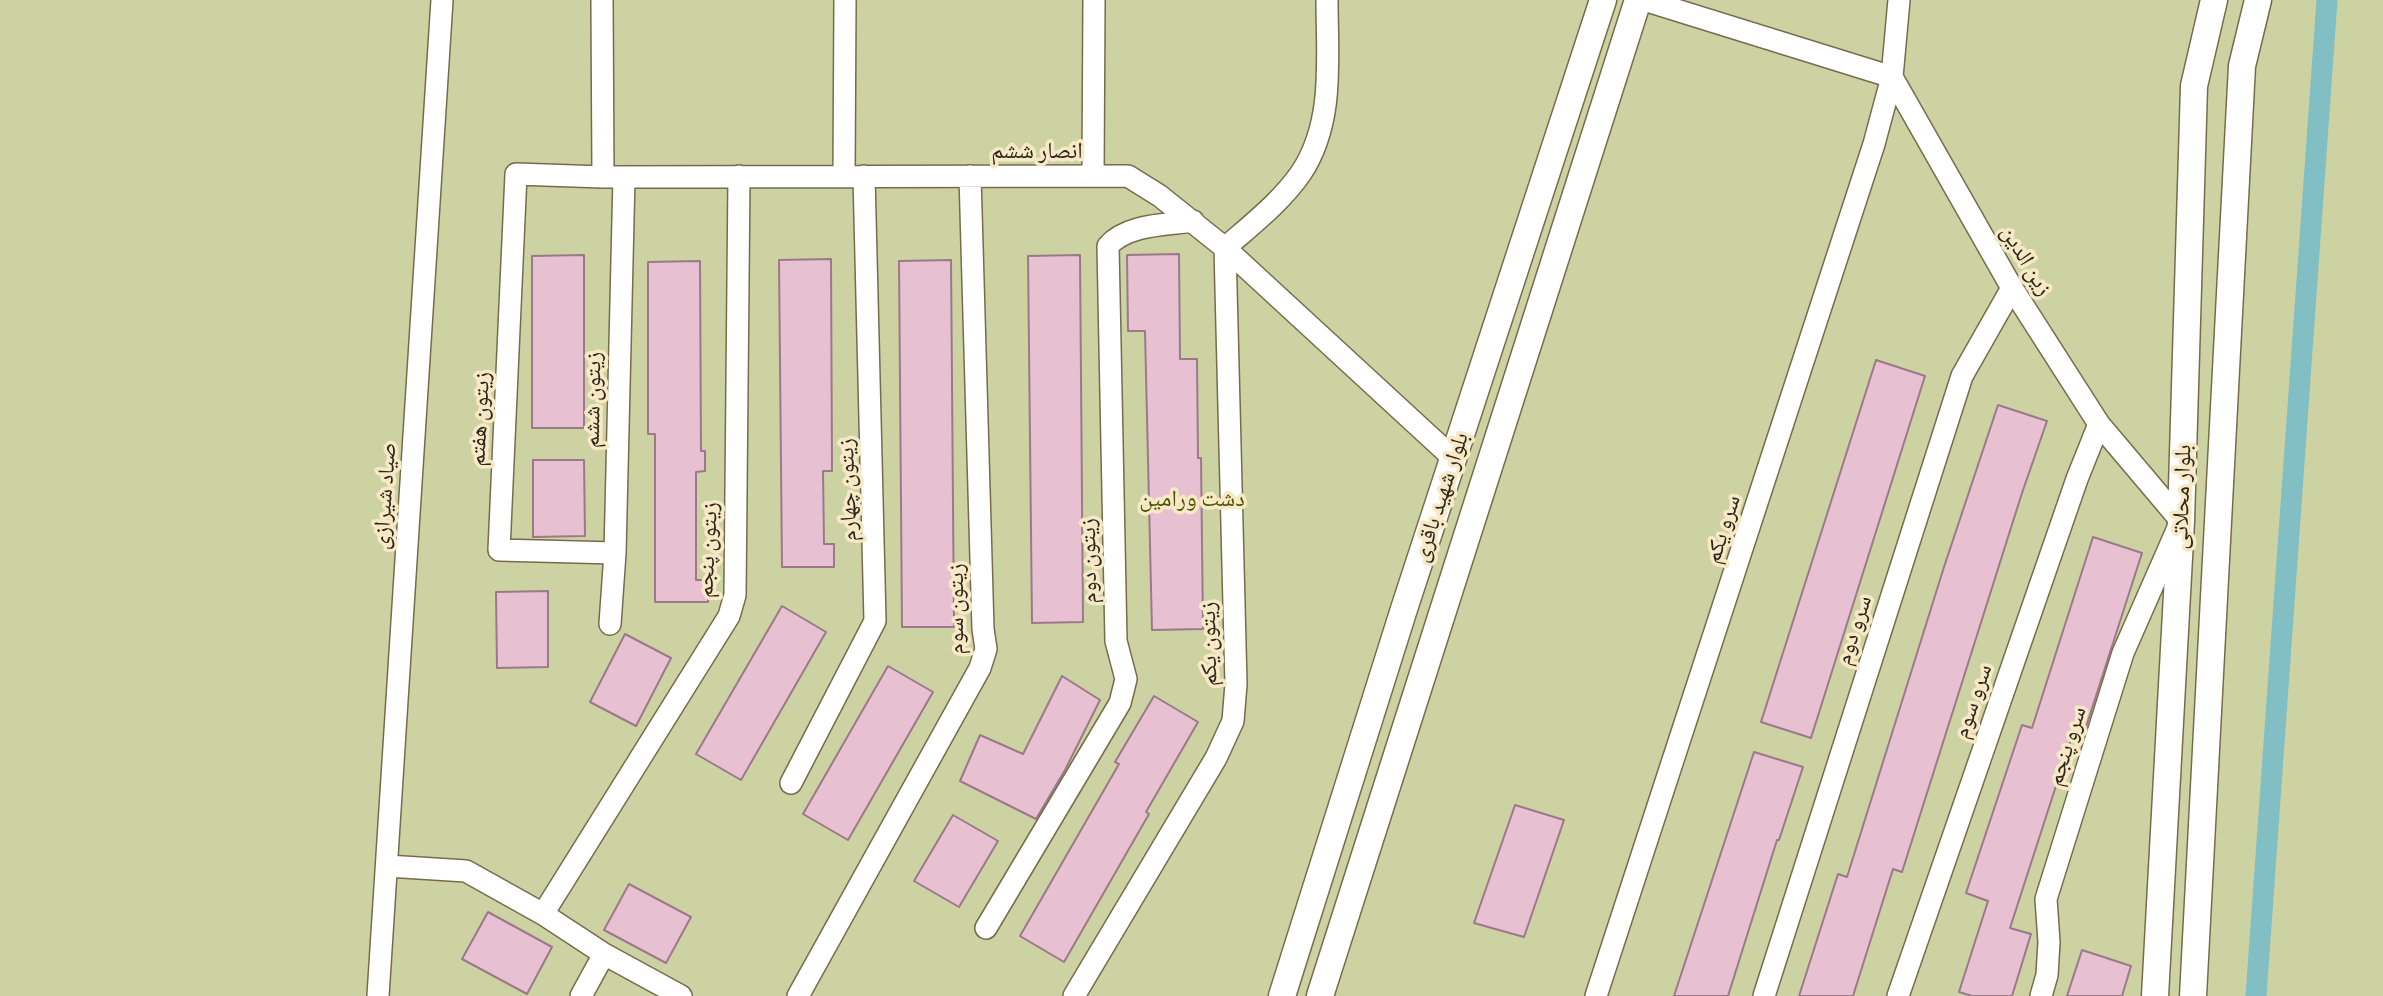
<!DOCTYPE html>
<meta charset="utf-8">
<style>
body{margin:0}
canvas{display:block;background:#f7e9c6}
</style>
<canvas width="2383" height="996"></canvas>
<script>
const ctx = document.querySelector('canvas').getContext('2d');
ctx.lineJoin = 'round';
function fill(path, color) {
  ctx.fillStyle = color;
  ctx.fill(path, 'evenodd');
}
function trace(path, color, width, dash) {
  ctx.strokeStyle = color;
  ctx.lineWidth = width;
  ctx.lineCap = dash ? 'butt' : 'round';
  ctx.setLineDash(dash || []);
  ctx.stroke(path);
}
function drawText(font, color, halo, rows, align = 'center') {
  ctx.font = font + ' Barlow,"Noto Naskh Arabic",sans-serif';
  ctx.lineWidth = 7;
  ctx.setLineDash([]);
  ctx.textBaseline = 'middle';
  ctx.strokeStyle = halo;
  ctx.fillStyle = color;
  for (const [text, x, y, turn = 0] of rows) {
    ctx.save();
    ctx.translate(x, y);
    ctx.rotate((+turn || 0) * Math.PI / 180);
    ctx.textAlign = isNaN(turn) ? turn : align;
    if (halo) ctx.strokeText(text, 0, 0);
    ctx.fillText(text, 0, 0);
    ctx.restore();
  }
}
const green = new Path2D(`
 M 0,0 L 2383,0 L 2383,996 L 0,996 Z`);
const canal = new Path2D(`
 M 2256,996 L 2327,0`);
const building = new Path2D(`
 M 1179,254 L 1180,359 L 1197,359 L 1198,458 L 1201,458 L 1203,629 L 1152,630 L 1145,331 L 1128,331 L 1127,255 Z
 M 584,255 L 584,428 L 532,428 L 532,256 Z
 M 1080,255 L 1083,622 L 1032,623 L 1028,256 Z
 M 831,259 L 832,471 L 823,471 L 824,544 L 834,544 L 834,567 L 782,567 L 779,260 Z
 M 951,260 L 954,627 L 902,627 L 899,261 Z
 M 700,261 L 701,451 L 705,451 L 705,471 L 696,472 L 696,580 L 709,580 L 708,602 L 655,602 L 655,434 L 648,434 L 648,262 Z
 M 1876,360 L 1925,376 L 1811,738 L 1761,722 Z
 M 1998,405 L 2047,421 L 2022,493 L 1902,872 L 1893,869 L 1853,996 L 1799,996 L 1838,874 L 1847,877 L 1944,567 Z
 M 533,460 L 584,460 L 585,536 L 533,537 Z
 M 2093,537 L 2142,553 L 2086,727 L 2076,724 L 2010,928 L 2031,934 L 2012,996 L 1972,996 L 1959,992 L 1988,901 L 1966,893 L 2022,725 L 2032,728 Z
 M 548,591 L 548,667 L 497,668 L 496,592 Z
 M 782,606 L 826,632 L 741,780 L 696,754 Z
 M 625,634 L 671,658 L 636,726 L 590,702 Z
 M 888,666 L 933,692 L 848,840 L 803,814 Z
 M 1062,676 L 1100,700 L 1065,770 L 1036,819 L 960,781 L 980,735 L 1023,754 Z
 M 1154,696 L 1198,722 L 1146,812 L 1149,814 L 1064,962 L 1020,936 L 1119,764 L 1115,762 Z
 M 1754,752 L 1803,767 L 1779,840 L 1777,840 L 1728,996 L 1674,996 Z
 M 1515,805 L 1564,820 L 1524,937 L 1474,923 Z
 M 953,815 L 998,841 L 959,907 L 914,881 Z
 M 629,884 L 691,917 L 666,963 L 604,930 Z
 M 488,912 L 552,947 L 527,994 L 462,959 Z
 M 2082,950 L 2131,966 L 2122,996 L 2067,996 Z`);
const minor = new Path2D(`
 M 602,0 L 603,177
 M 1899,0 L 1892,77 L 2012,288 L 2099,424 L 2181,521 L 2123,653 L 2046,899 L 2049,942 L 2047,975 L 2041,996
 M 844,176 L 845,0
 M 1093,176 L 1094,0
 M 615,553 L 499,550 L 516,174 L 603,177 L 1128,176 L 1160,196 L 1225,248 L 1453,458
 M 610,624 L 615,553 L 624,177
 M 791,783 L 875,621 L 864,176
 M 387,866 L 466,871 L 543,914 L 604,954 L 681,996
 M 543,914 L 729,616 L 735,595 L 739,176
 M 986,928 L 1120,703 L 1126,679 L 1116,641 L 1108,246 C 1127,224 1166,225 1193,221
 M 378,996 L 442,0
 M 581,996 L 604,954
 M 798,996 L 980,668 L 986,649 L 983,629 L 970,176
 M 1074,996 L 1216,758 L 1233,721 L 1236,684 L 1225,248 C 1251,225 1281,202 1301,173 C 1335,122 1327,58 1327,0
 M 1596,996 L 1874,144 L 1892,77 L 1644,0
 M 1764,996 L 1962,376 L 2012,288
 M 1898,996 L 2077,479 L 2099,424`);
const tertiary = new Path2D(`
 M 1282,996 L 1404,609 L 1603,0
 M 1320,996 L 1638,0
 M 2155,996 L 2181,521 L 2194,86 L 2214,0
 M 2193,996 L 2242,66 L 2258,0`);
const streetNames = [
 ["انصار ششم",1037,150],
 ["زین الدین",2027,260,59],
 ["زیتون ششم",592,400,-89],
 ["زیتون هفتم",479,419,-87],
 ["زیتون چهارم",847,490,-92],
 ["صیاد شیرازی",384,496,-86],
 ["بلوار شهید باقری",1440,497,-72],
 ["بلوار محلاتی",2181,497,-88],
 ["سرو یکم",1722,529,-72],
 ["زیتون پنجم",707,550,-87],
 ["زیتون دوم",1088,561,-91],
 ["زیتون سوم",955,609,-90],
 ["سرو دوم",1853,630,-72],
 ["زیتون یکم",1208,644,-91],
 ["سرو سوم",1972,701,-71],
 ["سرو پنجم",2066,746,-72]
];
const parkNames = [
 ["دشت ورامین",1192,498]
];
fill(green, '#cdd2a3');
trace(canal, '#82bfc5', 21);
fill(building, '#e7c1d2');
trace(building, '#9b7988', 2);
trace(minor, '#776b4c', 24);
trace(tertiary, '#776b4c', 29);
trace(minor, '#fff', 21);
trace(tertiary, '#fff', 26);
drawText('23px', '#2d271a', '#f7e9c6', streetNames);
drawText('23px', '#525608', '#f7e9c6', parkNames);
</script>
